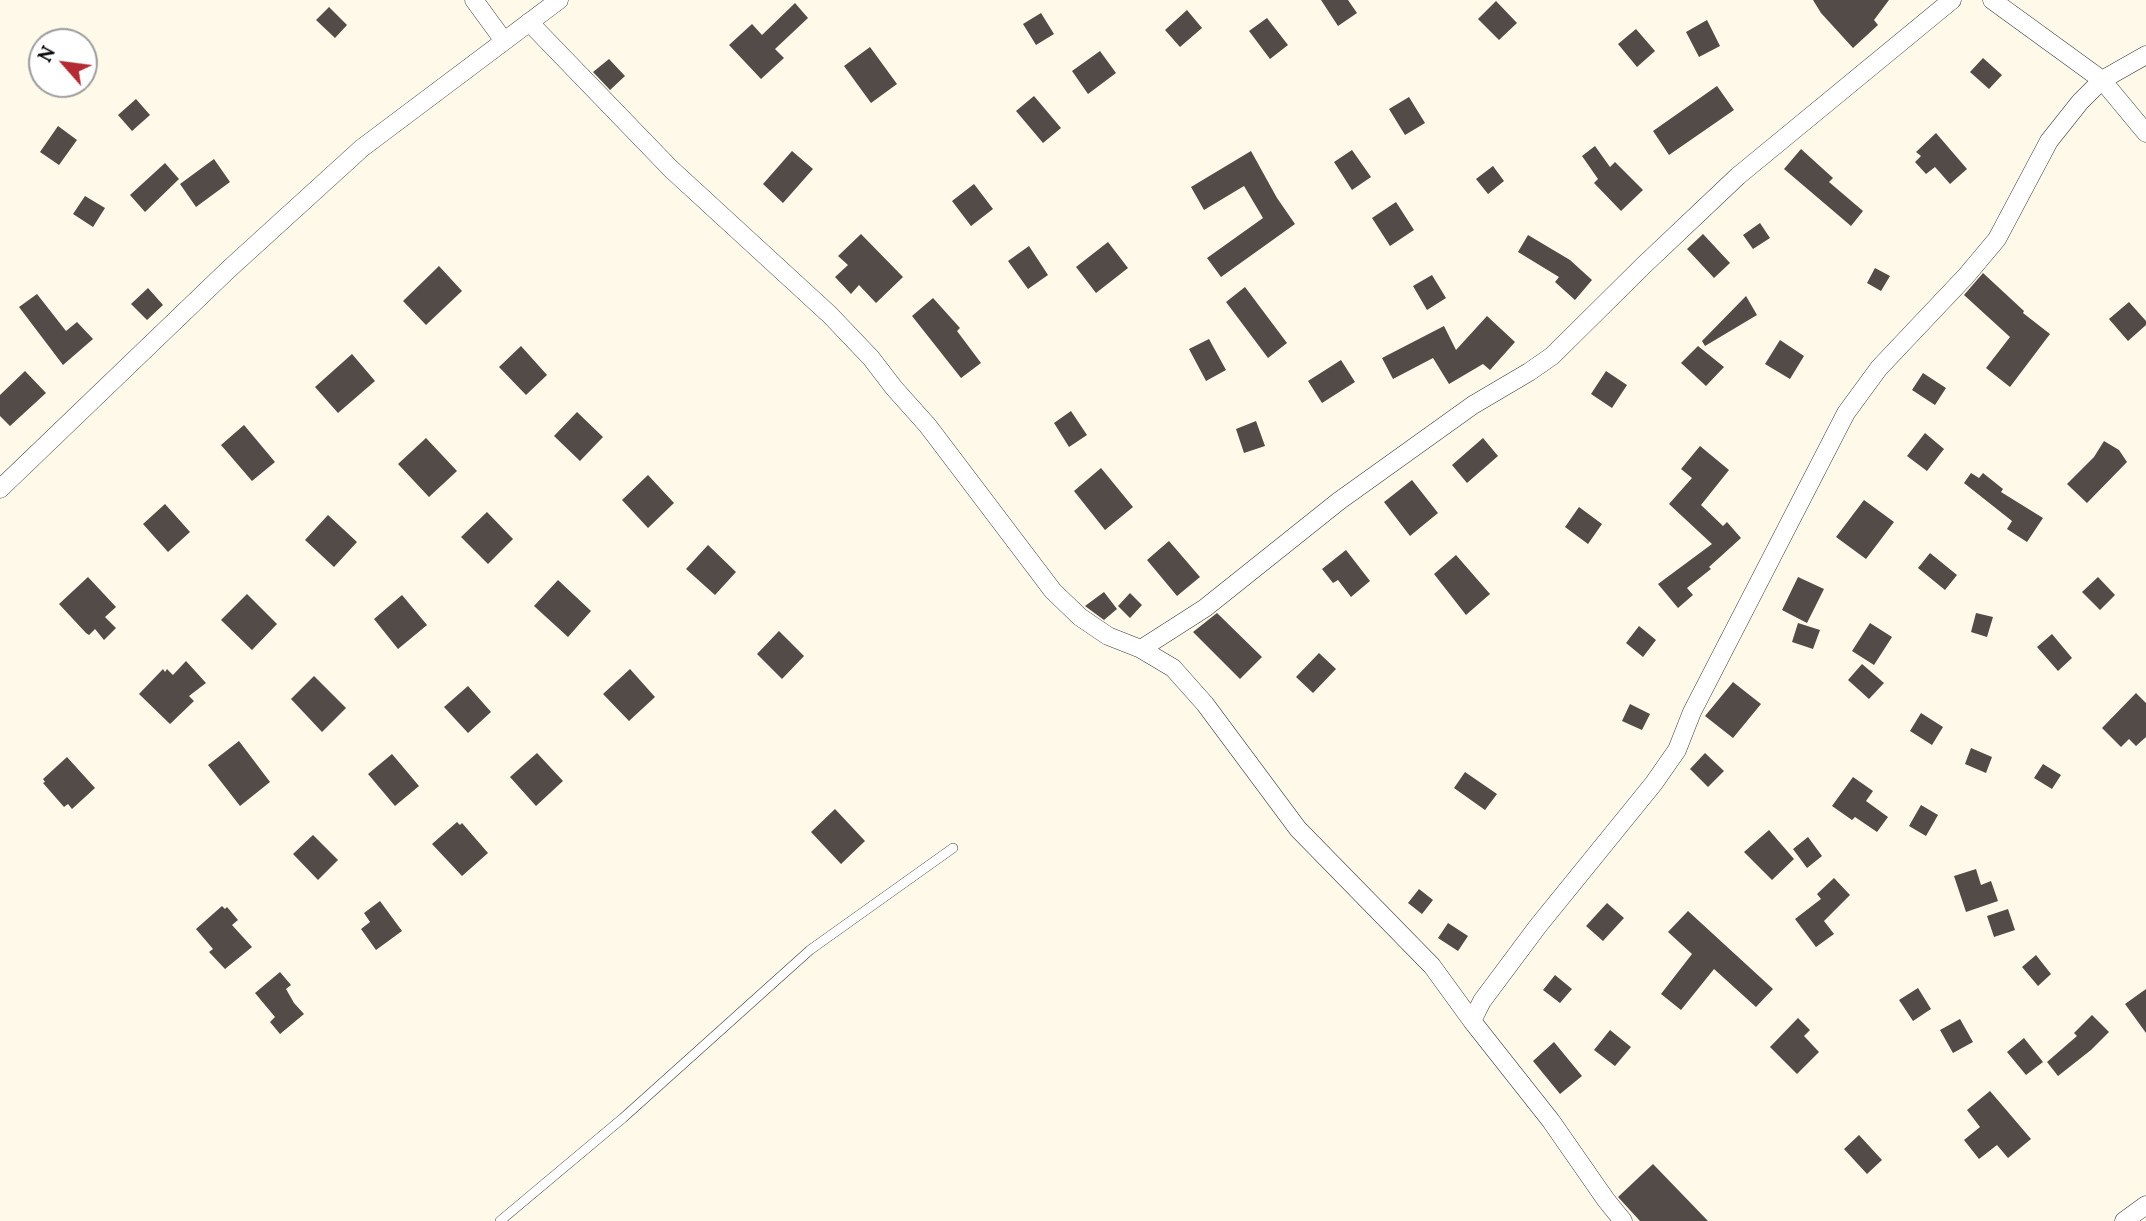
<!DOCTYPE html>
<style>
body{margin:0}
#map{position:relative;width:2146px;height:1221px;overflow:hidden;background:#fef9e9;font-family:Lora,serif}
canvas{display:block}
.north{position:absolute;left:28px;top:28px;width:70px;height:70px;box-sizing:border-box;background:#fff;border:2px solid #9d9d9d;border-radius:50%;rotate:298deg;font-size:19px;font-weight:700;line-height:28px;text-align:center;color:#0a0a0a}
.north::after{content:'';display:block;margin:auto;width:24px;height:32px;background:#b32a34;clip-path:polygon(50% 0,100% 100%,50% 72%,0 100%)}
</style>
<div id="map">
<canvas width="2146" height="1221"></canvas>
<div class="north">N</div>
</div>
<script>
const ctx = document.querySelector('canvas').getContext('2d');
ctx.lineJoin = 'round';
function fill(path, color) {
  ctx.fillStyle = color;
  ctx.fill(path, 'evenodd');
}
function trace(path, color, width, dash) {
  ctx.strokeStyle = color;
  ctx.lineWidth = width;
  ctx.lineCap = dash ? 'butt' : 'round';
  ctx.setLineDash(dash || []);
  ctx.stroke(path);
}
const building = new Path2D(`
 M 1321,0 L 1348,0 L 1357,13 L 1338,26 Z
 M 1813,0 L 1889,0 L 1874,20 L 1878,25 L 1853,48 L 1821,13 Z
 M 1496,1 L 1517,23 L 1499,40 L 1478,19 Z
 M 795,3 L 808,18 L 775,49 L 784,58 L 761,79 L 729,45 L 752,24 L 762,35 Z
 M 329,7 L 347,25 L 335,38 L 316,20 Z
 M 1187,10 L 1202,28 L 1180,47 L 1165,30 Z
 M 1041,13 L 1054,34 L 1036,45 L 1023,24 Z
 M 1267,18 L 1288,45 L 1270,59 L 1249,31 Z
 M 1707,20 L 1720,46 L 1699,57 L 1686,32 Z
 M 1636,29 L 1655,51 L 1637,67 L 1618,44 Z
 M 870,47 L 897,84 L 871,103 L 844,66 Z
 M 1100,51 L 1116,73 L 1088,94 L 1072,71 Z
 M 1983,58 L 2002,75 L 1989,89 L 1970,72 Z
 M 609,59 L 625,76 L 610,90 L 593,72 Z
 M 1717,86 L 1734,110 L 1669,155 L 1653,131 Z
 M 1034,96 L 1061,128 L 1043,143 L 1016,111 Z
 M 1409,97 L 1425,123 L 1405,135 L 1389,109 Z
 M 136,99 L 150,115 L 132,131 L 118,115 Z
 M 58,126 L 77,140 L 59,165 L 40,152 Z
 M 1936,133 L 1967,169 L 1950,184 L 1935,167 L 1926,174 L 1915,162 L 1921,156 L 1916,152 Z
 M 1595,146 L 1610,167 L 1615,162 L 1643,190 L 1621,211 L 1594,183 L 1598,179 L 1582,156 Z
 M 1801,149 L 1833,178 L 1829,182 L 1863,211 L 1851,226 L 1784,169 Z
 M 1352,150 L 1371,177 L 1352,190 L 1334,162 Z
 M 792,151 L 813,169 L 783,203 L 763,184 Z
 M 1251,151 L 1277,198 L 1295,224 L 1221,277 L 1207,258 L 1263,218 L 1244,186 L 1204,210 L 1191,187 Z
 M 214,159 L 230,182 L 196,207 L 180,184 Z
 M 165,163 L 179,179 L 145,212 L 130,195 Z
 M 1493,166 L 1504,181 L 1488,194 L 1476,179 Z
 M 974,184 L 993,209 L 971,226 L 952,201 Z
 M 85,196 L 105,208 L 93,227 L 73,214 Z
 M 1396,202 L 1414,230 L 1390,246 L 1372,218 Z
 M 1760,223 L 1770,238 L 1753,249 L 1743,235 Z
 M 861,234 L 903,277 L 876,303 L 859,285 L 851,294 L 835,277 L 848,265 L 838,256 Z
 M 1703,234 L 1730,263 L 1714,278 L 1687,249 Z
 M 1528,235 L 1570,260 L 1592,280 L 1575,300 L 1555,282 L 1559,277 L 1518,252 Z
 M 1108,242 L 1128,268 L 1096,293 L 1076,267 Z
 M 1029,246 L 1048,275 L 1028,289 L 1008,261 Z
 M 439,266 L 462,291 L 426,325 L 403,301 Z
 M 1875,268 L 1890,276 L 1881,291 L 1867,283 Z
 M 1983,273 L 2024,311 L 2023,313 L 2050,334 L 2010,387 L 1986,368 L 2010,337 L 1964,295 Z
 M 1432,275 L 1446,298 L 1427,310 L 1413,286 Z
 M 1245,287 L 1287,343 L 1268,358 L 1226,302 Z
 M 148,288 L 163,305 L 147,320 L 131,304 Z
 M 37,294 L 66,331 L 77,322 L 93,339 L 63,365 L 19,307 Z
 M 1746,296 L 1757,315 L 1705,346 L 1702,341 Z
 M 933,298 L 960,328 L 957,331 L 981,363 L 961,378 L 912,316 Z
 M 2129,302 L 2146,321 L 2146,325 L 2128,341 L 2109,319 Z
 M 1487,316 L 1515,342 L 1490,370 L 1483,364 L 1449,384 L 1433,358 L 1393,379 L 1382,358 L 1444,326 L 1456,350 Z
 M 1209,339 L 1226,370 L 1206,381 L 1189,349 Z
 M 1780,340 L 1804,356 L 1790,379 L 1765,364 Z
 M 521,346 L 547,375 L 526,395 L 499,367 Z
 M 1698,346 L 1724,367 L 1706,386 L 1681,363 Z
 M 352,354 L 375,381 L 338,413 L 315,387 Z
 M 1341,360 L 1355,382 L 1322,403 L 1308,381 Z
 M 25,371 L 46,393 L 10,426 L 0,416 L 0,395 Z
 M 1606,371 L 1627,385 L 1612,408 L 1591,394 Z
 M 1923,373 L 1946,388 L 1935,405 L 1912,390 Z
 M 1071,411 L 1087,435 L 1069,447 L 1054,423 Z
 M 577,412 L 603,437 L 580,461 L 554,436 Z
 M 1256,421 L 1265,446 L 1244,453 L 1236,429 Z
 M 244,425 L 275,462 L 252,481 L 221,445 Z
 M 1925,433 L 1944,449 L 1927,471 L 1907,456 Z
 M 426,438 L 457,471 L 429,497 L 398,464 Z
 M 1483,438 L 1498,456 L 1467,483 L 1452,465 Z
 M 2104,441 L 2119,450 L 2127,462 L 2087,503 L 2067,484 L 2094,457 Z
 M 1700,446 L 1729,470 L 1701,505 L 1723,526 L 1727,522 L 1741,538 L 1709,567 L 1711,569 L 1687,588 L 1693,595 L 1678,608 L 1658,584 L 1712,544 L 1669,504 L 1692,478 L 1681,469 Z
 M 1101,468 L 1133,507 L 1105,530 L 1074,491 Z
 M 1971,473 L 1979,478 L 1983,473 L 2003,489 L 2001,492 L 2043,518 L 2027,542 L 2007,529 L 2012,521 L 1964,483 Z
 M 648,475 L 674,503 L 648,528 L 622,500 Z
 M 1412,480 L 1438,513 L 1410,536 L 1384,502 Z
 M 1864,500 L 1894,522 L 1866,559 L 1836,537 Z
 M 165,504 L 190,532 L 168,552 L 143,524 Z
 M 1579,507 L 1602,524 L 1588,544 L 1565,527 Z
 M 487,512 L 513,539 L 488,564 L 461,537 Z
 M 328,515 L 357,542 L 334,567 L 305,540 Z
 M 1169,541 L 1200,577 L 1177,596 L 1147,560 Z
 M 708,545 L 736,572 L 715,595 L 686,569 Z
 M 1346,550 L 1370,581 L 1351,597 L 1338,580 L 1333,583 L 1322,569 Z
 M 1930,553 L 1957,575 L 1945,590 L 1918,568 Z
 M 1456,555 L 1490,594 L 1466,615 L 1434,574 Z
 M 88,577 L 116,607 L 105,617 L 116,628 L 104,640 L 95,629 L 89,635 L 86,633 L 59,604 Z
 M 1798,577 L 1824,589 L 1807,623 L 1782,610 Z
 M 2098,577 L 2115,595 L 2100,610 L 2082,592 Z
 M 558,580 L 591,611 L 568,637 L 534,606 Z
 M 1104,592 L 1117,609 L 1104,620 L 1085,606 Z
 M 1130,593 L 1142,605 L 1130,618 L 1118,606 Z
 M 247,594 L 277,624 L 252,650 L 221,620 Z
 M 402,595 L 427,625 L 398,649 L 374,619 Z
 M 1217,613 L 1262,657 L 1240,679 L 1193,632 Z
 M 1976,613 L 1993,617 L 1987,637 L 1971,632 Z
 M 1798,623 L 1820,630 L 1813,649 L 1792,642 Z
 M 1870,623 L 1892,637 L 1874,665 L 1852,651 Z
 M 1639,626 L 1656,640 L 1643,657 L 1626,643 Z
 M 779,631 L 804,656 L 782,679 L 757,654 Z
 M 2052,634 L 2072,658 L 2058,671 L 2037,647 Z
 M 1319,653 L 1336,669 L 1313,693 L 1296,677 Z
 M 186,661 L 206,683 L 189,696 L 194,701 L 170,724 L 139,694 L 163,669 L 165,672 L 167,669 L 173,675 Z
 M 1862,664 L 1884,683 L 1869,699 L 1848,680 Z
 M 630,669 L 655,697 L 629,721 L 603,694 Z
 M 314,676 L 346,708 L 322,732 L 291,699 Z
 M 1733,682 L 1761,704 L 1733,738 L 1705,716 Z
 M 468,686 L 491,712 L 468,733 L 444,707 Z
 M 2136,693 L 2146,703 L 2146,737 L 2136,746 L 2129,739 L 2121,747 L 2102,728 Z
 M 1630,704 L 1650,714 L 1642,730 L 1622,721 Z
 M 1921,713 L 1943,727 L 1932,745 L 1910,731 Z
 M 239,741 L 270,782 L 240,806 L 208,765 Z
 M 1971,748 L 1992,757 L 1986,773 L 1965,764 Z
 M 537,753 L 563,781 L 536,806 L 510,777 Z
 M 1705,753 L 1724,771 L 1708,787 L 1690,769 Z
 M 392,754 L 419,786 L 395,806 L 368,774 Z
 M 67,757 L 95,788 L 72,809 L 68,804 L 64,807 L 43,783 L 45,782 L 43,779 Z
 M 2043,764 L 2061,775 L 2052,789 L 2034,778 Z
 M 1465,772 L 1497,794 L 1485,810 L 1454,788 Z
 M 1853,777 L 1873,791 L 1866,801 L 1888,817 L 1877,832 L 1855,817 L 1852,820 L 1832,806 Z
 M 1921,805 L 1938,815 L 1926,836 L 1909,826 Z
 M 835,809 L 865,841 L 841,864 L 811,832 Z
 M 457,822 L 460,825 L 462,823 L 488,853 L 462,876 L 432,844 Z
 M 1769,830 L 1794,859 L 1772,880 L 1744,852 Z
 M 313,835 L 338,860 L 318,880 L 293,854 Z
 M 1808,837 L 1822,856 L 1807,868 L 1793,849 Z
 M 1976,869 L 1981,885 L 1991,881 L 1998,901 L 1966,912 L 1954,876 Z
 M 1834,878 L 1850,895 L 1824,921 L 1834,934 L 1816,947 L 1795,919 L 1821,899 L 1817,894 Z
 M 1419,889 L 1433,900 L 1422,914 L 1408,903 Z
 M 380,901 L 402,931 L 376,950 L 361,929 L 370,922 L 364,913 Z
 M 1607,903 L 1624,918 L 1603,941 L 1586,926 Z
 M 222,906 L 225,909 L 227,907 L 238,920 L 232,925 L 252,947 L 225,969 L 209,952 L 213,949 L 196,929 Z
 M 2008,909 L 2015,930 L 1994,937 L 1987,916 Z
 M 1688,911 L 1773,989 L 1756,1007 L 1714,969 L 1681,1010 L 1661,994 L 1692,954 L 1668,932 Z
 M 1448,923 L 1468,936 L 1458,951 L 1438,938 Z
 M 2036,955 L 2051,974 L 2038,986 L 2022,967 Z
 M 280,972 L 291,985 L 286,989 L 294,1003 L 304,1014 L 280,1034 L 270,1022 L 275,1017 L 255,993 Z
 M 1555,975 L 1572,989 L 1560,1003 L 1543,990 Z
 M 1918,988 L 1931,1009 L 1913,1021 L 1899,1000 Z
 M 2146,989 L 2146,1033 L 2125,1004 Z
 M 2092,1015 L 2109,1032 L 2091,1050 L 2058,1076 L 2047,1062 L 2077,1036 L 2074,1033 Z
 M 1798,1018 L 1810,1030 L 1804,1036 L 1819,1052 L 1797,1074 L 1770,1047 Z
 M 1960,1019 L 1973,1042 L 1953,1053 L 1940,1030 Z
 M 1610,1030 L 1631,1047 L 1615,1066 L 1594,1050 Z
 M 2024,1038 L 2043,1062 L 2026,1075 L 2007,1052 Z
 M 1554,1042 L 1582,1076 L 1560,1094 L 1533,1061 Z
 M 1990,1091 L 2031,1139 L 2008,1158 L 1997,1145 L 1979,1159 L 1964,1140 L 1980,1127 L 1967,1110 Z
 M 1859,1135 L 1882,1160 L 1867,1174 L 1844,1149 Z
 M 1653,1164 L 1708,1221 L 1640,1221 L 1618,1197 Z`);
const service = new Path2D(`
 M 500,1221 L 623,1118 L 810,950 L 953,848`);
const minor = new Path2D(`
 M 474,0 L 504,41
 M 1992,0 L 2102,80 L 2146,133
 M 529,22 L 671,169 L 830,315 L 871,358 L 894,388 L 928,426 L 1053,591 L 1080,617 L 1108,636 L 1141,649 L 1173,668 L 1205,704 L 1298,829 L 1432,966 L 1472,1021
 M 0,489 L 229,269 L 362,148 L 559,0
 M 1141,649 L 1205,608 L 1339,501 L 1473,405 L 1529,372 L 1552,356 L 1644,265 L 1738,176 L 1952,0
 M 1623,1221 L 1606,1200 L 1551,1121 L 1472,1021 L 1482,1001 L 1538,926 L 1654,783 L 1677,750 L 1692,712 L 1846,413 L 1879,368 L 1966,276 L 1997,239 L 2049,141 L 2080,102 L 2102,80 L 2146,55
 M 2124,1221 L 2146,1205`);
fill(building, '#524b47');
trace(service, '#3d3d3d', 10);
trace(minor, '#3d3d3d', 19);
trace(service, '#fff', 9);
trace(minor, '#fff', 18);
</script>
